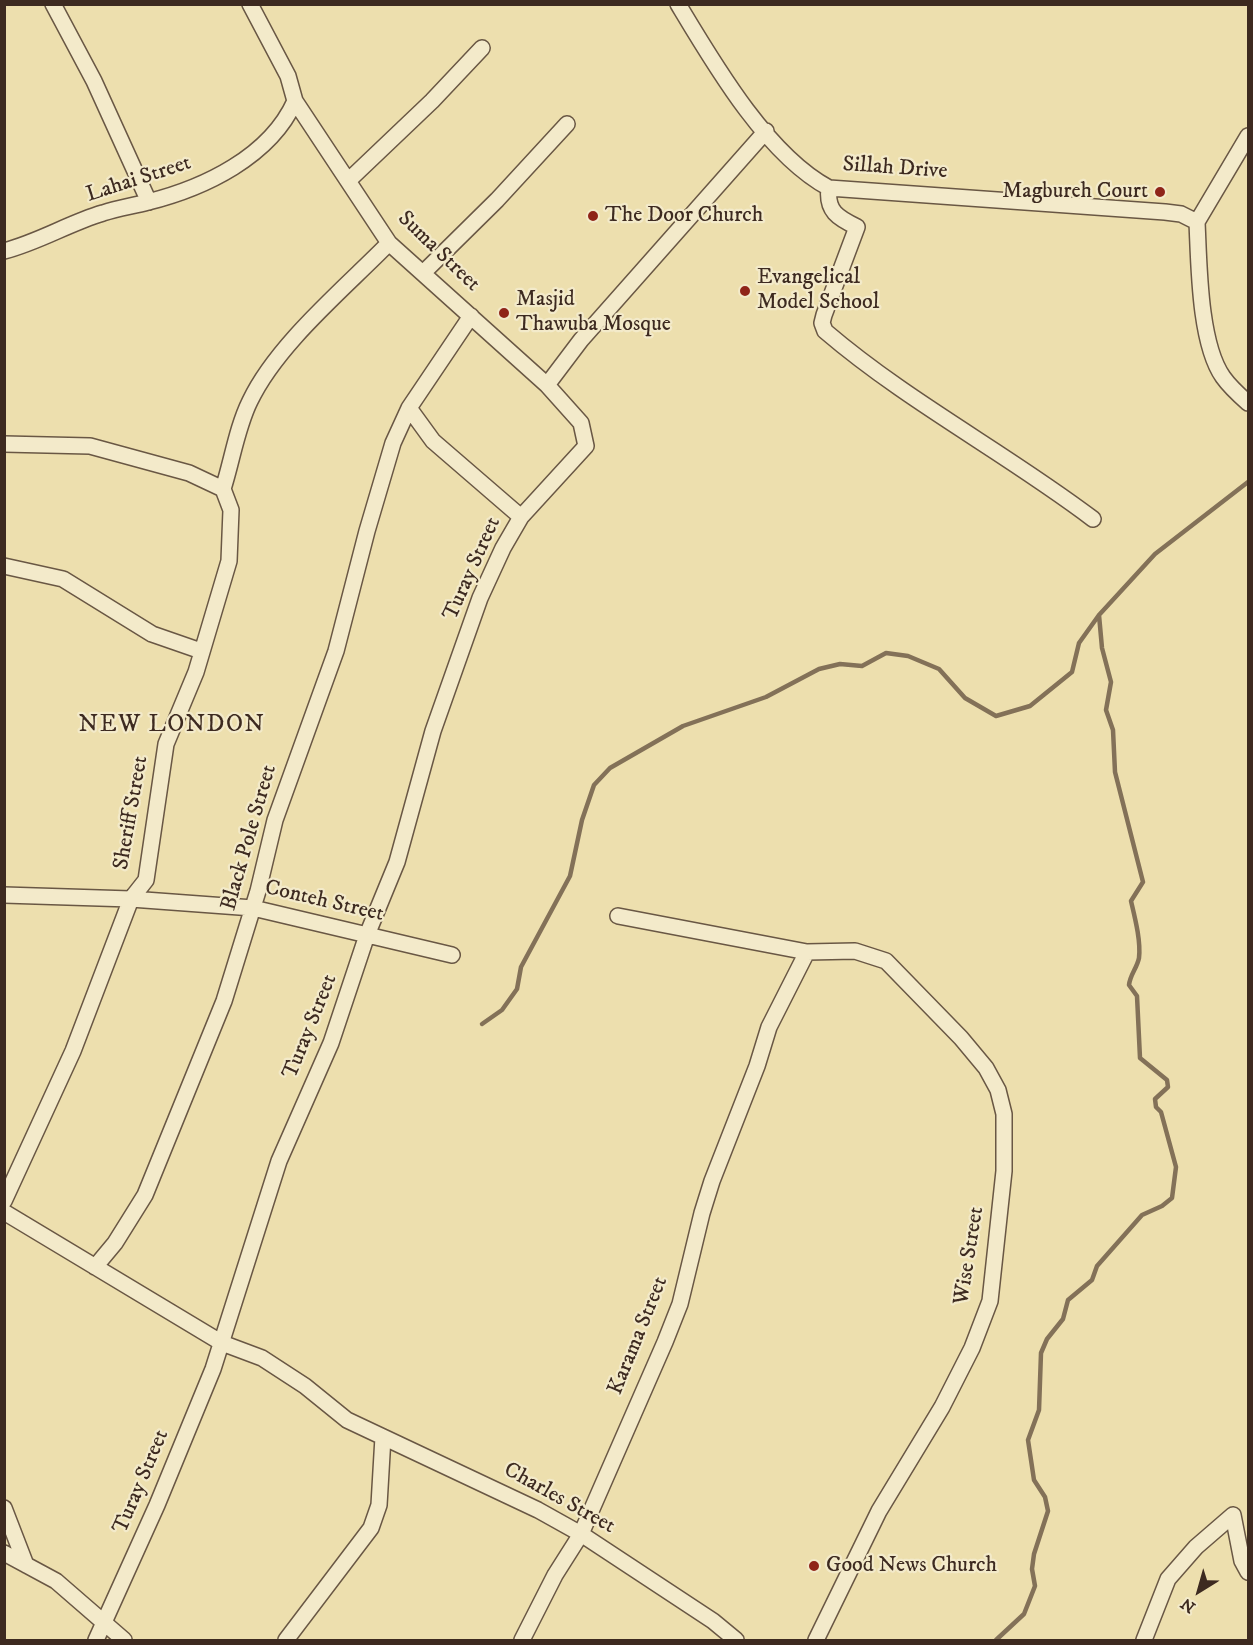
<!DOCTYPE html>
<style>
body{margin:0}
#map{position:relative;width:1253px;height:1645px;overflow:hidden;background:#eddfae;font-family:"IM FELL DW Pica",serif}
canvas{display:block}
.frame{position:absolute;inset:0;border:6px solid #3d2a20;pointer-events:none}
.north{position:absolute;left:1169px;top:1561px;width:60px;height:60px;-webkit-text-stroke:4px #f3eaca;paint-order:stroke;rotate:217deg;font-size:16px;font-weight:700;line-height:24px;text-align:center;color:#3d2a20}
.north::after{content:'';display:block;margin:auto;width:21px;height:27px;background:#3d2a20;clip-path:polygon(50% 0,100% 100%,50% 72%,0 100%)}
</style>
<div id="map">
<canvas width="1253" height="1645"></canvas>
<div class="frame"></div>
<div class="north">N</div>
</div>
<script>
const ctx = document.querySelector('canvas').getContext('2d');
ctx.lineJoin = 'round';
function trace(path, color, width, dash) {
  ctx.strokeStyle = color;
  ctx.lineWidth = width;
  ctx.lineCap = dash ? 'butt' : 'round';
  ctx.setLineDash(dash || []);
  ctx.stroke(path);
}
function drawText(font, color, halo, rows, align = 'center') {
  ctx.font = font + ' "IM FELL DW Pica",serif';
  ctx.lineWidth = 4.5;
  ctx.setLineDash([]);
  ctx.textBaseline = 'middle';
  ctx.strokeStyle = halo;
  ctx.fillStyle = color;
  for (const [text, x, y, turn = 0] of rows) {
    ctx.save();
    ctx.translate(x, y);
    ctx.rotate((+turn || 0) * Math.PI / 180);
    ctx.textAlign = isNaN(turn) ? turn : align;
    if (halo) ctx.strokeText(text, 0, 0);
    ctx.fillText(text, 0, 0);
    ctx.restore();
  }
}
const stream = new Path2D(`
 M 482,1024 L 502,1010 L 517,989 L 521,967 L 570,876 L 582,820 L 594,785 L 610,768 L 683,726 L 766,697 L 819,669 L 840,664 L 862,666 L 886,653 L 908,656 L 939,669 L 965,698 L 996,716 L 1030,706 L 1072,672 L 1079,643 L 1099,615 L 1155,554 L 1248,482
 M 996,1640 L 1024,1614 L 1035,1586 L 1032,1569 L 1034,1554 L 1048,1511 L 1045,1497 L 1034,1480 L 1028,1440 L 1039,1410 L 1041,1353 L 1047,1339 L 1063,1319 L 1068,1300 L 1092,1280 L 1097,1266 L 1142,1215 L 1162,1206 L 1172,1198 L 1176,1167 L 1161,1112 L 1156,1107 L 1155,1099 L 1168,1087 L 1167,1080 L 1140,1058 L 1137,996 L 1129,985 C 1130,975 1137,968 1139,958 C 1141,941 1135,918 1131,901 L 1143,882 L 1115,772 L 1113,730 L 1106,710 L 1111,682 L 1102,648 L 1099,615`);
const minor = new Path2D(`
 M 53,4 L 94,81 L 149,202
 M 678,4 C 714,64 767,155 829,188 L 1165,212 L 1181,214 L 1197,222
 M 348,181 L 432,101 L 482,48
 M 829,188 C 826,211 838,218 857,227 L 824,315 L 822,323 L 825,331 C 908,402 1006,453 1093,519
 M 1197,222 C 1199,263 1199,343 1223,377 C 1230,387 1239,395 1248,403
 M 1197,222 L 1248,136
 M 4,251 C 39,242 69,223 103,213 C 118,208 133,206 148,202 C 204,188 270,157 295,101
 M 423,273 L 497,200 L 567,124
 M 547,385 L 581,340 L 766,131
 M 409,408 L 433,441 L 521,517
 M 4,444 L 90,446 L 189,473 L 223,489
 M 223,489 C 232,461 237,427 250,401 C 277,344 345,288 389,243
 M 4,566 L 63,579 L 152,634 L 201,651
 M 4,895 L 131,899 L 253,908 L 452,955
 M 618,916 L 807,952 L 855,951 L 886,961 L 961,1038 L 986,1068 L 998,1090 L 1004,1114 L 1004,1171 L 990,1301 L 972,1348 L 942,1407 L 879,1511 L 816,1640
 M 4,1201 L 73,1051 L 131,899 L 146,880 L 166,744 L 196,672 L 229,561 L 231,510 L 223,489
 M 4,1212 L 222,1343 L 262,1358 L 305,1386 L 347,1420 L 538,1510 L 581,1534 L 713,1621 L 736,1640
 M 95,1267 L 115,1243 L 145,1195 L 224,1001 L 258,891 L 275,820 L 336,651 L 367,531 L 393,443 L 409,408 L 471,316
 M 4,1508 L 26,1565
 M 4,1553 L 56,1581 L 124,1640
 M 96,1640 L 157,1505 L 213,1369 L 279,1161 L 331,1043 L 367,935 L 397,862 L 433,731 L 480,598 L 503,548 L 521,517 L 586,446 L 581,423 L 547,385 L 389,243 L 295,101 L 288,76 L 250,4
 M 286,1640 L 371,1528 L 379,1505 L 383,1437
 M 522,1640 L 555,1575 L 581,1534 L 665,1342 L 680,1304 L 702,1213 L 712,1181 L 757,1066 L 769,1027 L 807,952
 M 1144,1640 L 1168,1579 L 1196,1547 L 1233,1515 L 1242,1561 L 1248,1572`);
const markers = [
 [1160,192,6,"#8f2418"],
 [593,216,6,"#8f2418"],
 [745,291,6,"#8f2418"],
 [504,313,6,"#8f2418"],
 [814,1566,6,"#8f2418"]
];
const streetNames = [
 ["Sillah Drive",895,169,4],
 ["Lahai Street",139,180,-18],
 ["Suma Street",438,252,44],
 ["Turay Street",473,569,-66],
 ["Sheriff Street",132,813,-80],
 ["Black Pole Street",250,838,-74],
 ["Conteh Street",324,902,13],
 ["Turay Street",311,1027,-68],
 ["Wise Street",970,1256,-81],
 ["Karama Street",639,1336,-68],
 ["Turay Street",142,1482,-67],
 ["Charles Street",559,1499,29]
];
const poiNames = [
 ["Magbureh Court",1148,192,"right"],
 ["The Door Church",605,216],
 ["Evangelical",757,278],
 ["Model School",757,303],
 ["Masjid",516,300],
 ["Thawuba Mosque",516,325],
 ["Good News Church",826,1566]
];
const neighbourhoodNames = [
 ["NEW LONDON",172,726]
];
trace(stream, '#837158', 4.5);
trace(minor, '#695744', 18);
trace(minor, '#f3eaca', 15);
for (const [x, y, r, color] of markers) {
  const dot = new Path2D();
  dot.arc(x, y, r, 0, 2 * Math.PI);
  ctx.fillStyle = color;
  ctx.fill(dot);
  trace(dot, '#f3eaca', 2);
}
drawText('22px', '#3d2a20', '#f3eaca', streetNames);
drawText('22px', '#3d2a20', '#f3eaca', poiNames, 'left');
ctx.letterSpacing = '1.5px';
drawText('24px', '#3d2a20', '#f3eaca', neighbourhoodNames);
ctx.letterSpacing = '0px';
</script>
